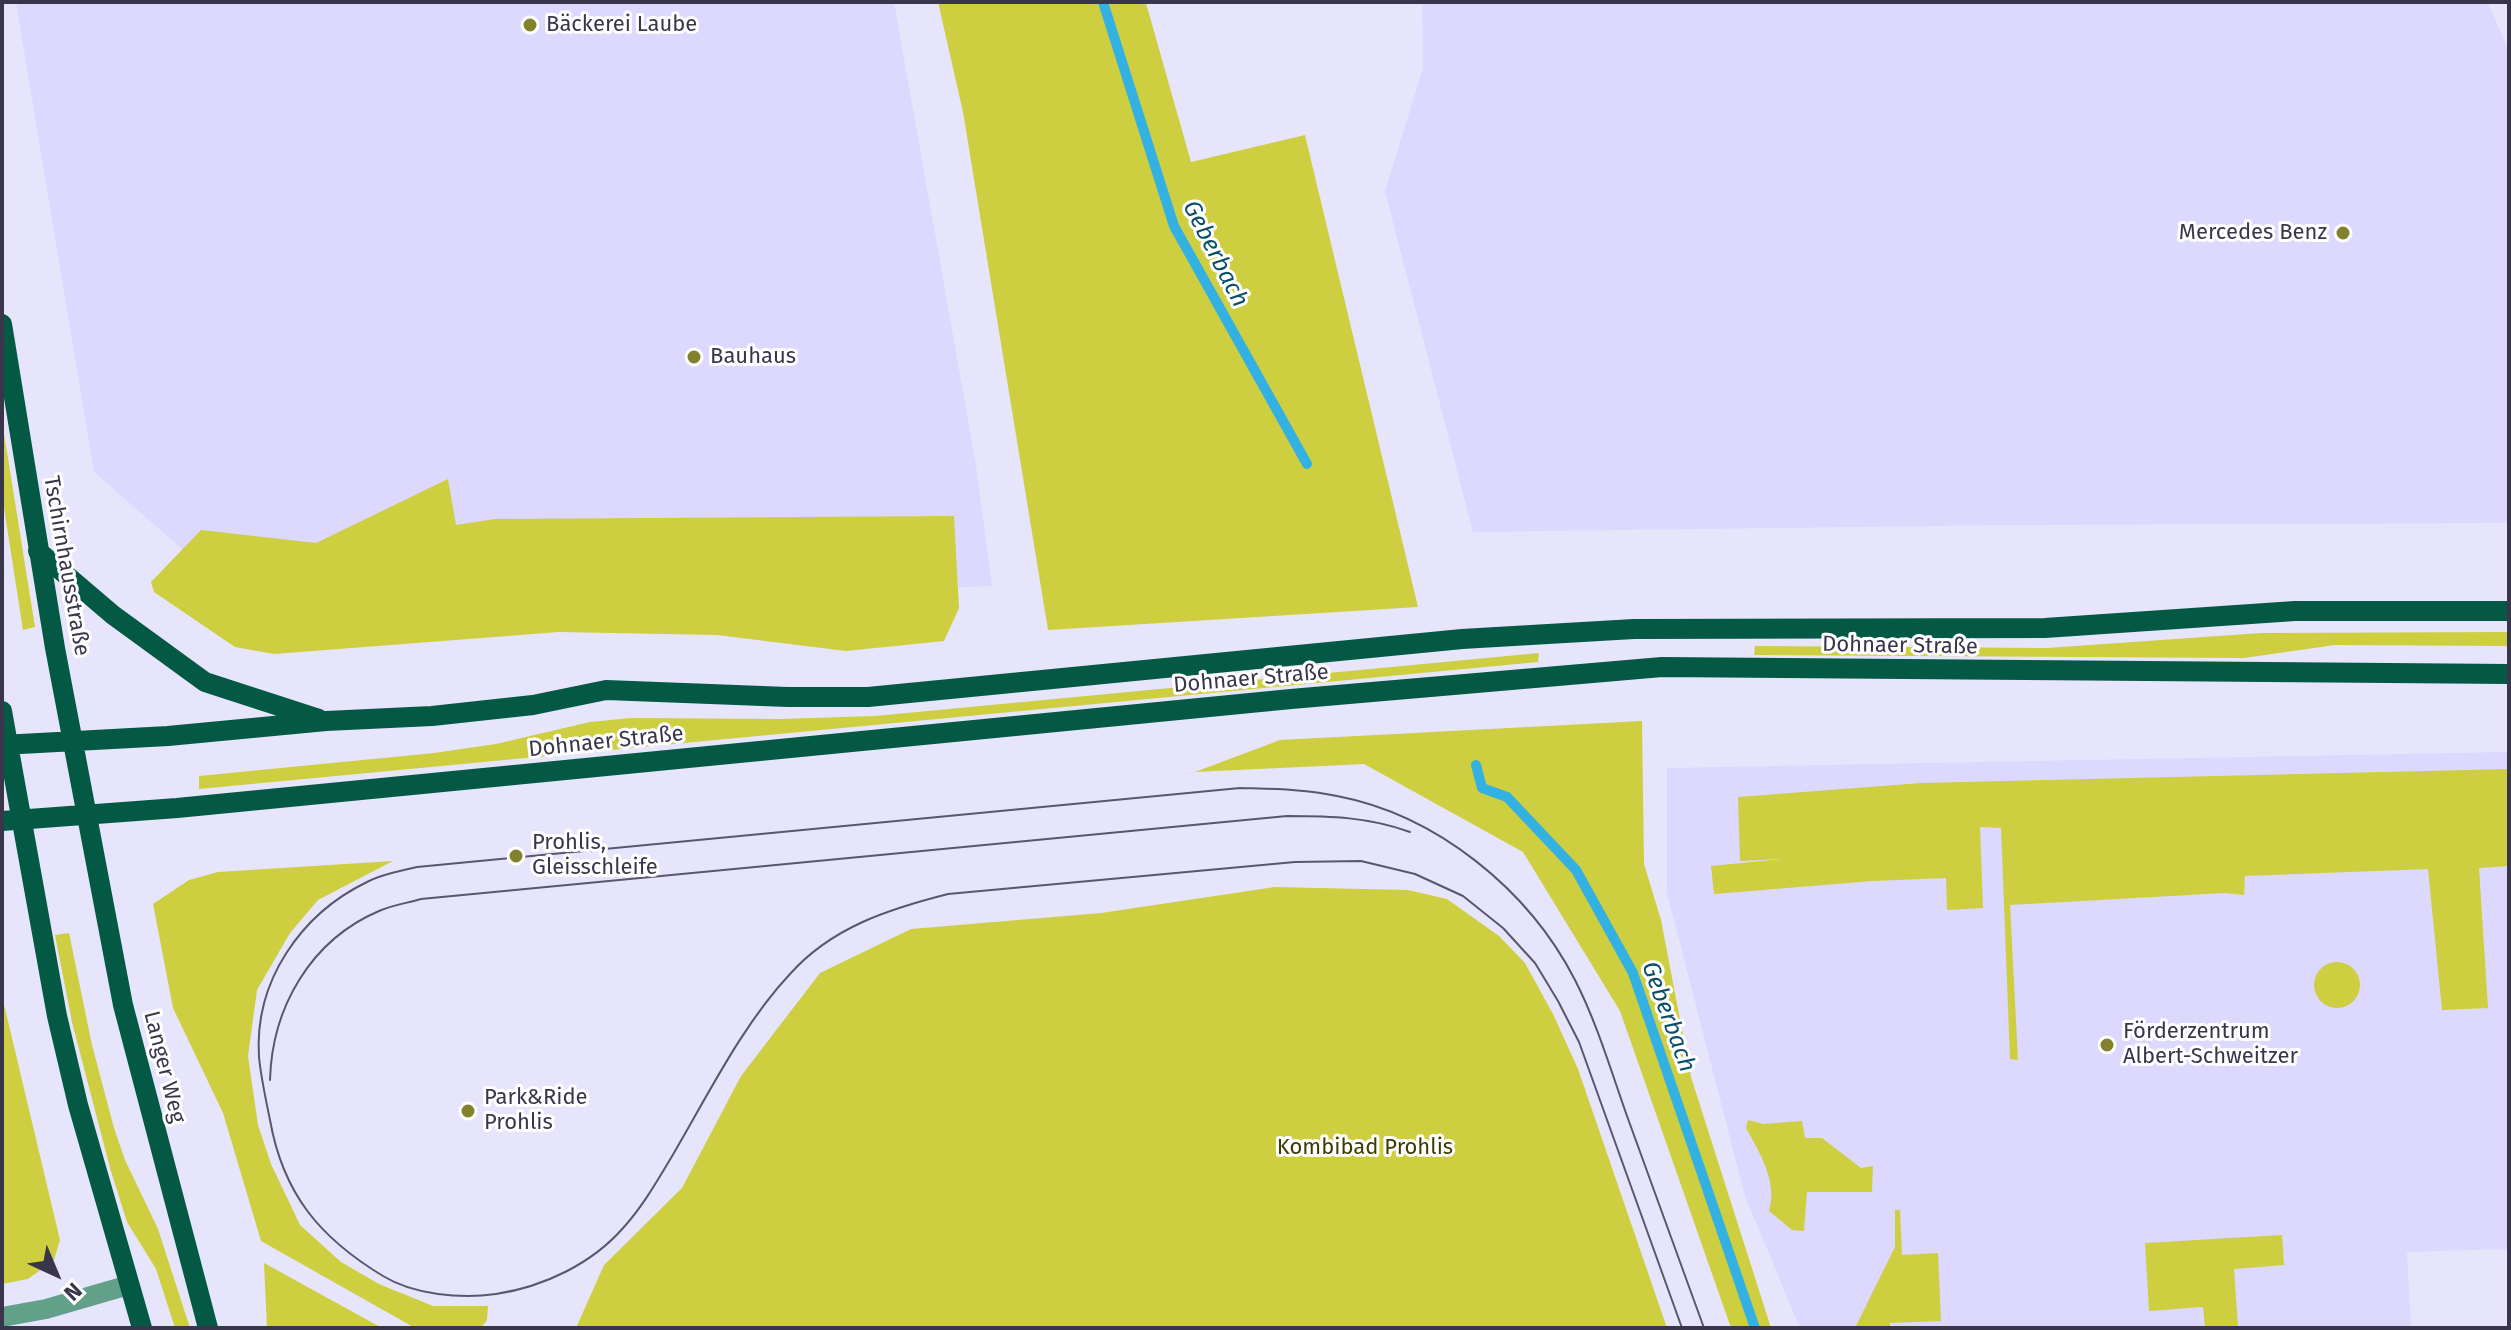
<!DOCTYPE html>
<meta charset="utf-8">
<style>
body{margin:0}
#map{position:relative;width:2511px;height:1330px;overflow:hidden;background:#e7e5fc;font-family:"Fira Sans",sans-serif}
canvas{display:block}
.frame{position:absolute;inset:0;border:4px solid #39364c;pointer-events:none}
.north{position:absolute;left:16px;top:1234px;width:80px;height:80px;-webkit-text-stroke:6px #fff;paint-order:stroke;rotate:136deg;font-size:22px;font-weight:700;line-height:32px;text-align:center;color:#39364c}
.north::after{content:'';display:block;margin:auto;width:28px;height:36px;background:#39364c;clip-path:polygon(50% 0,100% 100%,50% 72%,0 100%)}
</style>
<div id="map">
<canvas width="2511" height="1330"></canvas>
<div class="frame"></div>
<div class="north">N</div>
</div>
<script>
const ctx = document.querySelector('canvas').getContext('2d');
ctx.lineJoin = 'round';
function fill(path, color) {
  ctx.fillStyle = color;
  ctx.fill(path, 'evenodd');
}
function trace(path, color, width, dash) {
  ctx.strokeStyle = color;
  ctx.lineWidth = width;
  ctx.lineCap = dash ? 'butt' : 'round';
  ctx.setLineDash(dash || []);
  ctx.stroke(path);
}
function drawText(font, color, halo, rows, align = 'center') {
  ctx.font = font + ' "Fira Sans",sans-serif';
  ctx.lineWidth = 6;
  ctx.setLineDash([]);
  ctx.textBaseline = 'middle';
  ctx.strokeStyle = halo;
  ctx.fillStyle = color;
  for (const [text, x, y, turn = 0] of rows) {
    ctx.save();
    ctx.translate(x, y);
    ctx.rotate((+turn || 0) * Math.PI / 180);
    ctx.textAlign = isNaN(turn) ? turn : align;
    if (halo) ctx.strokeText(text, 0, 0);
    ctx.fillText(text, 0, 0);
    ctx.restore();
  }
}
const built = new Path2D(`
 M 16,2 L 894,2 L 976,465 L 992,586 L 436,610 L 248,607 L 94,472 Z
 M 1422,2 L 2488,2 L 2509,52 L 2509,523 L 2006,525 L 1473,532 L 1385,191 L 1423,68 Z
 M 2509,752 L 2509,1249 L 2407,1252 L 2411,1328 L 1800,1328 L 1745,1196 L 1667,893 L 1667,768 Z`);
const green = new Path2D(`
 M 938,2 L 1148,2 L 1146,3 L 1191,162 L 1305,135 L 1418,607 L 1048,630 L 963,112 Z
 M 2,421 L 35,627 L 23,630 L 2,495 Z
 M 448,479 L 456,525 L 495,519 L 954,516 L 959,608 L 944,641 L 846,651 L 717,635 L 559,632 L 274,654 L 235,647 L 154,592 L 151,582 L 201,530 L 316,543 Z
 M 2509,632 L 2509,646 L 2335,645 L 2244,658 L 1754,655 L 1755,646 L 2047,648 L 2261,633 Z
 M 1539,653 L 1538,662 L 199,789 L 199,776 L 434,753 L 496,744 L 590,722 L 631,718 L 780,719 L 875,716 Z
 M 1642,721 L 1644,864 L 1661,920 L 1691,1077 L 1771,1328 L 1731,1328 L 1620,1011 L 1523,852 L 1364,764 L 1195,772 L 1280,740 Z
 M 2509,769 L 2509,866 L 2479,868 L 2488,1008 L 2442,1010 L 2428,869 L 2245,876 L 2244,895 L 2225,893 L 2010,905 L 2018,1060 L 2010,1059 L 2001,828 L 1980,827 L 1983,908 L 1947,910 L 1946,878 L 1872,881 L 1714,894 L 1711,866 L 1783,859 L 1740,861 L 1738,797 L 1921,783 Z
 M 393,861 L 318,900 L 290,933 L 257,990 L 248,1056 L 258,1125 L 271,1164 L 300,1225 L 341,1262 L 379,1284 L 433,1306 L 488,1306 L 487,1320 L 481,1328 L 415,1328 L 261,1241 L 223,1113 L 173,1008 L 153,904 L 189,880 L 218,872 Z
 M 1275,887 L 1408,890 L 1447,899 L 1499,936 L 1525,963 L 1553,1014 L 1578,1069 L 1667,1328 L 576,1328 L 604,1265 L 682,1188 L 741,1076 L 820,973 L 911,929 L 1101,913 Z
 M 69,933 L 92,1045 L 114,1128 L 125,1160 L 158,1229 L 190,1328 L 175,1328 L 156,1269 L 127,1222 L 110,1168 L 72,1022 L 55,935 Z
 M2314 985a23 23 0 1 1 46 0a23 23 0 1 1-46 0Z
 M 2,996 L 60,1240 L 54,1260 L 28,1279 L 2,1284 Z
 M 1748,1120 L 1763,1124 L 1802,1121 L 1805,1138 L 1822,1138 L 1861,1168 L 1873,1166 L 1872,1192 L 1807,1192 L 1804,1231 L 1792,1230 L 1769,1211 C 1778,1183 1760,1153 1746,1128 Z
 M 1895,1210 L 1900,1210 L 1902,1255 L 1938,1253 L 1941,1321 L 1890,1323 L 1890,1328 L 1855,1328 L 1895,1247 Z
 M 2282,1235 L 2284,1265 L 2234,1269 L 2238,1326 L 2205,1328 L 2203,1307 L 2149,1311 L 2145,1243 Z
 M 264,1263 L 382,1328 L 267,1328 Z`);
const stream = new Path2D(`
 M 1103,2 L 1174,226 L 1307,464
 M 1476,765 L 1482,788 L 1507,797 L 1576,870 L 1633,973 L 1755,1328`);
const minor = new Path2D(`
 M 2,1317 L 46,1309 L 129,1285`);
const major = new Path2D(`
 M 2,324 L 55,648 L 123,1005 L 208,1328
 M 38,551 L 113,615 L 205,682 L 319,719
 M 2,711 L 57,1016 L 78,1105 L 142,1328
 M 2,745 L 168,736 L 326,721 L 432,716 L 533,705 L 606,690 L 788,697 L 868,697 L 1462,639 L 1634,629 L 2045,628 L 2295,611 L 2509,611
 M 2,821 L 177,808 L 1291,699 L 1662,667 L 2509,674`);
const tram = new Path2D(`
 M 270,1080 C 272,1007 311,940 379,911 C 392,905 408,903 421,899 L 1287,816 C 1330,816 1369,817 1410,832
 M 1682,1328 L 1579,1042 L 1558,1001 L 1535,963 L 1503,928 L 1463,896 L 1415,874 L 1361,861 L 1295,862 L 948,894 C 889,909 832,927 790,974 C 742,1025 707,1097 671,1158 C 657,1181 643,1206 624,1227 C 592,1264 543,1287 496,1294 C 461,1299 414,1295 383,1276 C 320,1238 283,1194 270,1120 C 266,1100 261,1078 259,1057 C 254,981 301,914 367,882 C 382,874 401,871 417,867 L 1240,788 C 1273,789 1305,789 1337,796 C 1437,815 1529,890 1575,980 C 1597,1023 1611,1071 1627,1116 C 1653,1187 1678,1257 1704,1328`);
const markers = [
 [530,25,8,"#82822c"],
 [2343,233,8,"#82822c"],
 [694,357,8,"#82822c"],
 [516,856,8,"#82822c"],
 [2107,1045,8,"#82822c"],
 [468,1111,8,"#82822c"]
];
const poiNames = [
 ["Bäckerei Laube",546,25],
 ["Mercedes Benz",2327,233,"right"],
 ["Bauhaus",710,357],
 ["Prohlis,",532,843],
 ["Gleisschleife",532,868],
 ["Förderzentrum",2123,1032],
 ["Albert-Schweitzer",2123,1057],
 ["Park&Ride",484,1098],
 ["Prohlis",484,1123]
];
const streetNames = [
 ["Tschirnhausstraße",66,566,80],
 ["Dohnaer Straße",1900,646,1],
 ["Dohnaer Straße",1251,679,-5],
 ["Dohnaer Straße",606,742,-6],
 ["Langer Weg",164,1067,76]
];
const parkNames = [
 ["Kombibad Prohlis",1365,1148]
];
const waterNames = [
 ["Geberbach",1215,254,63],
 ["Geberbach",1668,1017,70]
];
fill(built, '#dcd8fe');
fill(green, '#cece41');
trace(stream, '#33b1e2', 10);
trace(minor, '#63a08a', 20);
trace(major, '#045944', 20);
trace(tram, '#59576d', 2);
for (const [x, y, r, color] of markers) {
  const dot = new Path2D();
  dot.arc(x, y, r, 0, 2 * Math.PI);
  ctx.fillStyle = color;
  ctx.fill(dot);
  trace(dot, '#fff', 3);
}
drawText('22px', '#39364c', '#fff', poiNames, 'left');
drawText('22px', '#39364c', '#fff', streetNames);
drawText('22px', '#3d3d01', '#fff', parkNames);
drawText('italic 24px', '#094f68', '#fff', waterNames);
</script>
